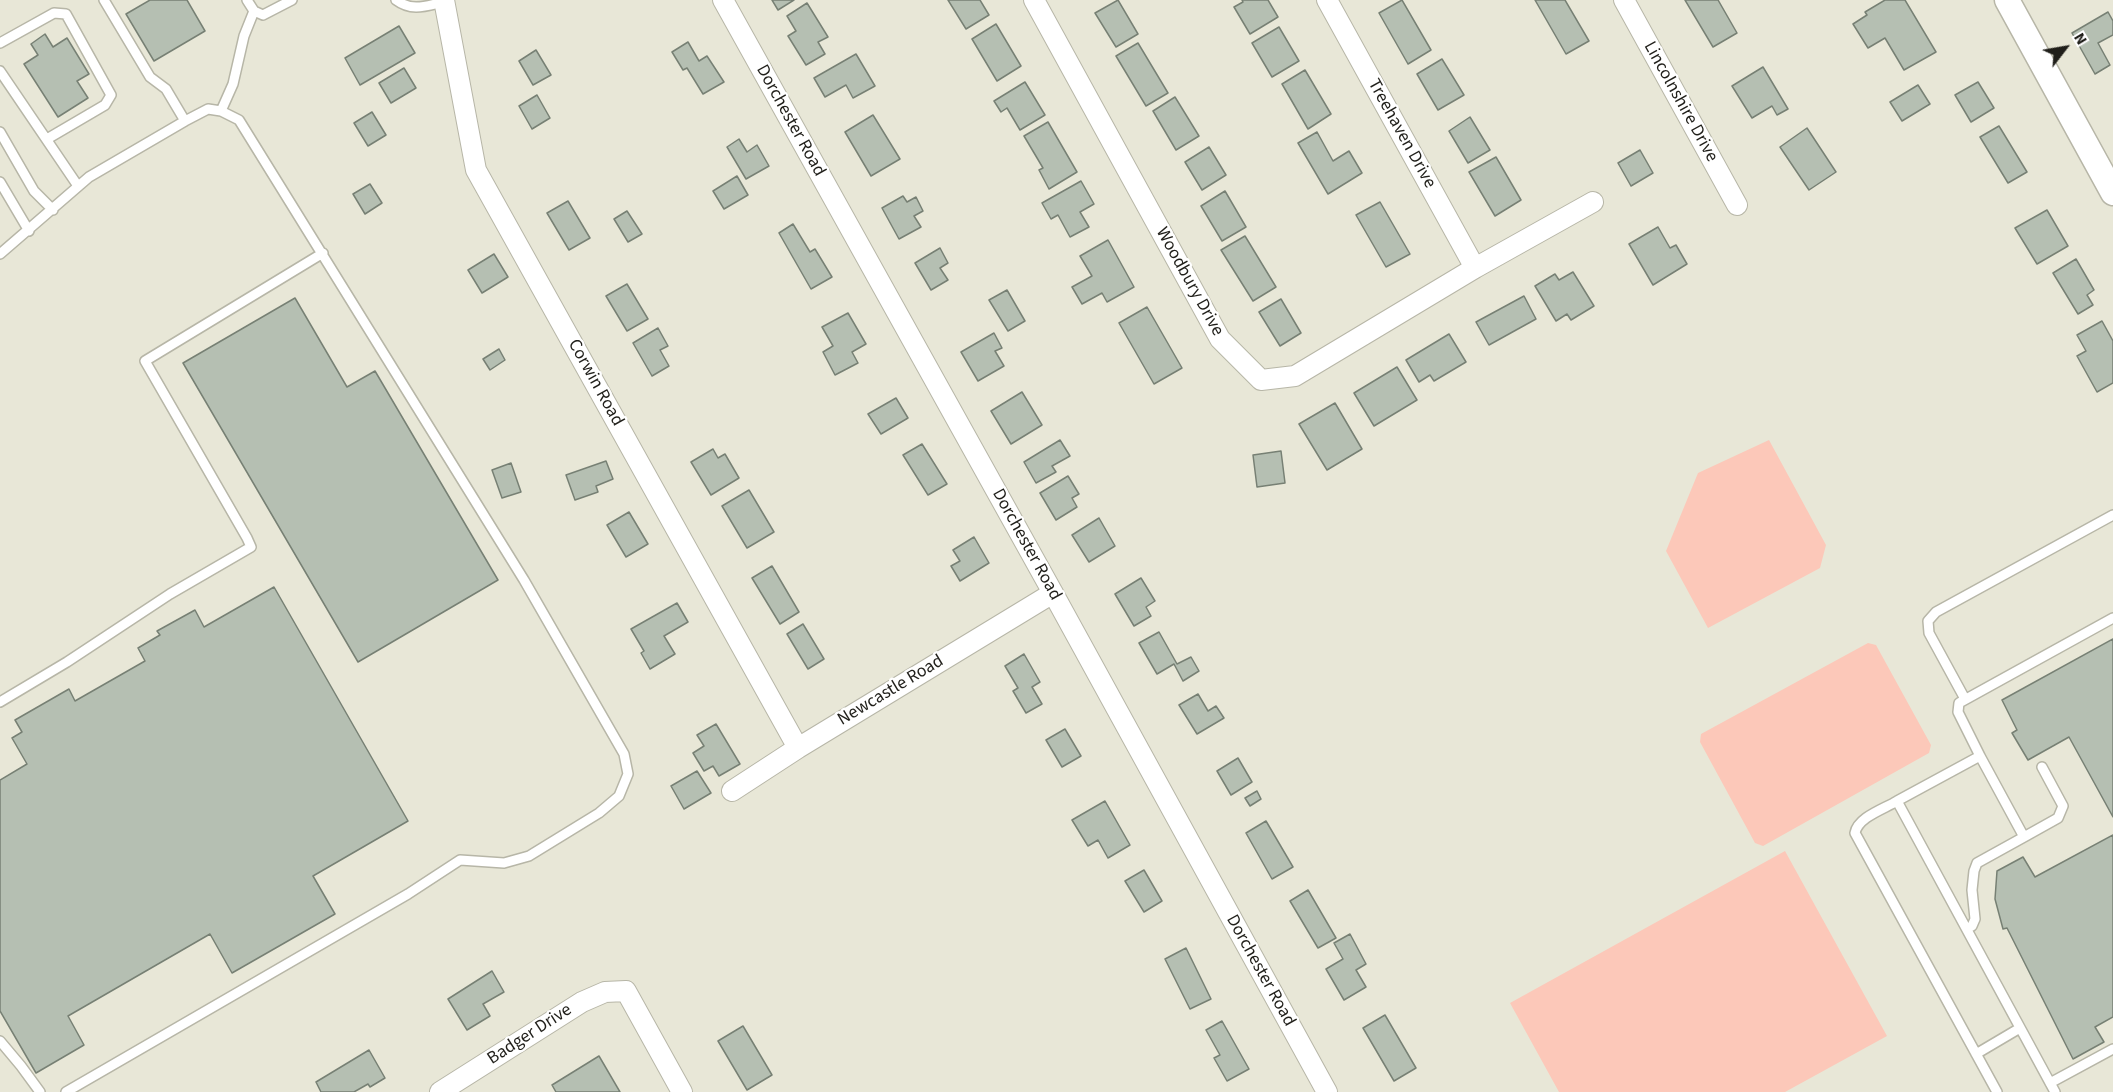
<!DOCTYPE html>
<style>
body{margin:0}
#map{position:relative;width:2113px;height:1092px;overflow:hidden;background:#e8e7d7;font-family:"Source Sans 3",sans-serif}
canvas{display:block}
.north{position:absolute;left:2035px;top:18px;width:60px;height:60px;-webkit-text-stroke:4px #fff;paint-order:stroke;rotate:59deg;font-size:16px;font-weight:700;line-height:24px;text-align:center;color:#201f1a}
.north::after{content:'';display:block;margin:auto;width:21px;height:27px;background:#201f1a;clip-path:polygon(50% 0,100% 100%,50% 72%,0 100%)}
</style>
<div id="map">
<canvas width="2113" height="1092"></canvas>
<div class="north">N</div>
</div>
<script>
const ctx = document.querySelector('canvas').getContext('2d');
ctx.lineJoin = 'round';
function fill(path, color) {
  ctx.fillStyle = color;
  ctx.fill(path, 'evenodd');
}
function trace(path, color, width, dash) {
  ctx.strokeStyle = color;
  ctx.lineWidth = width;
  ctx.lineCap = dash ? 'butt' : 'round';
  ctx.setLineDash(dash || []);
  ctx.stroke(path);
}
function drawText(font, color, halo, rows, align = 'center') {
  ctx.font = font + ' "Source Sans 3",sans-serif';
  ctx.lineWidth = 4.5;
  ctx.setLineDash([]);
  ctx.textBaseline = 'middle';
  ctx.strokeStyle = halo;
  ctx.fillStyle = color;
  for (const [text, x, y, turn = 0] of rows) {
    ctx.save();
    ctx.translate(x, y);
    ctx.rotate((+turn || 0) * Math.PI / 180);
    ctx.textAlign = isNaN(turn) ? turn : align;
    if (halo) ctx.strokeText(text, 0, 0);
    ctx.fillText(text, 0, 0);
    ctx.restore();
  }
}
const green = new Path2D(`
 M 1769,440 L 1826,545 L 1820,568 L 1708,628 L 1666,551 L 1698,473 Z
 M 1868,643 L 1876,645 L 1931,745 L 1929,753 L 1763,846 L 1755,843 L 1700,742 L 1701,734 Z
 M 1785,851 L 1887,1036 L 1785,1092 L 1559,1092 L 1510,1003 Z`);
const building = new Path2D(`
 M 150,0 L 187,0 L 205,31 L 154,61 L 126,14 Z
 M 772,0 L 794,0 L 778,10 Z
 M 948,0 L 980,0 L 989,15 L 966,29 Z
 M 1118,0 L 1138,34 L 1116,47 L 1095,13 Z
 M 1242,0 L 1268,0 L 1278,17 L 1250,34 L 1234,7 L 1243,2 Z
 M 1402,0 L 1431,50 L 1408,64 L 1379,13 Z
 M 1535,0 L 1565,0 L 1589,41 L 1566,54 Z
 M 1685,0 L 1718,0 L 1737,33 L 1713,47 Z
 M 1885,0 L 1905,0 L 1936,52 L 1904,70 L 1885,38 L 1868,48 L 1853,24 L 1867,15 L 1865,12 Z
 M 807,3 L 828,37 L 818,42 L 825,54 L 806,65 L 788,36 L 796,31 L 787,16 Z
 M 2108,12 L 2113,21 L 2113,35 L 2098,43 L 2110,65 L 2095,74 L 2072,33 Z
 M 996,24 L 1021,66 L 997,81 L 972,39 Z
 M 399,26 L 415,53 L 360,85 L 345,58 Z
 M 1279,27 L 1299,61 L 1272,77 L 1252,43 Z
 M 45,34 L 53,47 L 67,38 L 89,74 L 77,81 L 88,98 L 58,117 L 24,64 L 38,55 L 31,44 Z
 M 688,42 L 699,61 L 707,56 L 724,82 L 703,94 L 687,68 L 683,70 L 672,52 Z
 M 1138,43 L 1168,93 L 1146,106 L 1116,56 Z
 M 536,50 L 551,75 L 533,85 L 519,61 Z
 M 856,54 L 875,86 L 853,98 L 846,85 L 825,97 L 814,78 Z
 M 1442,59 L 1464,95 L 1438,110 L 1417,74 Z
 M 1763,67 L 1788,109 L 1777,115 L 1772,106 L 1752,118 L 1732,86 Z
 M 404,68 L 416,88 L 391,103 L 379,83 Z
 M 1305,70 L 1331,114 L 1308,129 L 1282,84 Z
 M 1025,82 L 1045,115 L 1020,130 L 1007,108 L 1001,112 L 994,101 Z
 M 1978,82 L 1994,108 L 1971,122 L 1955,95 Z
 M 1918,85 L 1930,104 L 1902,121 L 1890,102 Z
 M 537,95 L 550,118 L 532,129 L 519,106 Z
 M 1175,97 L 1199,136 L 1176,150 L 1153,111 Z
 M 372,112 L 386,135 L 368,146 L 354,123 Z
 M 873,115 L 900,159 L 871,176 L 845,132 Z
 M 1470,117 L 1490,150 L 1468,163 L 1449,131 Z
 M 1048,122 L 1077,172 L 1049,189 L 1039,170 L 1043,168 L 1024,136 Z
 M 1999,126 L 2027,172 L 2008,183 L 1980,137 Z
 M 1807,128 L 1836,172 L 1809,190 L 1780,147 Z
 M 1317,132 L 1333,161 L 1349,151 L 1362,173 L 1328,194 L 1298,143 Z
 M 739,139 L 747,152 L 757,145 L 769,166 L 746,179 L 727,147 Z
 M 1209,147 L 1226,175 L 1202,190 L 1185,162 Z
 M 1640,150 L 1653,173 L 1631,186 L 1618,163 Z
 M 1496,157 L 1521,200 L 1495,216 L 1469,172 Z
 M 737,176 L 748,195 L 724,209 L 713,191 Z
 M 1081,181 L 1094,204 L 1080,212 L 1089,227 L 1070,237 L 1058,215 L 1051,219 L 1042,203 Z
 M 370,184 L 382,203 L 365,214 L 353,194 Z
 M 1225,191 L 1246,227 L 1222,241 L 1201,206 Z
 M 903,196 L 907,202 L 916,197 L 923,211 L 914,216 L 921,227 L 899,239 L 882,208 Z
 M 568,201 L 590,238 L 569,250 L 547,213 Z
 M 1380,202 L 1410,254 L 1386,267 L 1356,215 Z
 M 2047,210 L 2068,246 L 2037,264 L 2015,228 Z
 M 627,211 L 642,234 L 628,242 L 614,219 Z
 M 793,224 L 810,252 L 815,249 L 832,277 L 811,289 L 779,233 Z
 M 1658,227 L 1670,248 L 1676,245 L 1687,264 L 1653,285 L 1629,244 Z
 M 1245,236 L 1276,287 L 1253,301 L 1221,250 Z
 M 1108,240 L 1134,287 L 1107,302 L 1102,293 L 1082,304 L 1072,287 L 1092,276 L 1080,256 Z
 M 940,248 L 948,263 L 940,268 L 948,280 L 931,290 L 915,263 Z
 M 494,254 L 508,277 L 482,293 L 468,270 Z
 M 2076,259 L 2094,290 L 2087,295 L 2093,305 L 2078,314 L 2053,273 Z
 M 1573,272 L 1594,306 L 1571,320 L 1567,314 L 1556,321 L 1535,286 L 1555,274 L 1559,280 Z
 M 627,284 L 648,319 L 627,331 L 606,296 Z
 M 1007,290 L 1025,321 L 1008,331 L 989,300 Z
 M 1524,296 L 1536,319 L 1489,345 L 1476,322 Z
 M 295,298 L 347,387 L 375,371 L 498,580 L 358,662 L 183,363 Z
 M 1281,299 L 1301,333 L 1280,346 L 1259,312 Z
 M 1147,307 L 1182,368 L 1154,384 L 1119,323 Z
 M 848,313 L 866,344 L 852,352 L 858,363 L 835,375 L 823,352 L 833,346 L 822,327 Z
 M 2102,321 L 2113,341 L 2113,383 L 2097,392 L 2077,356 L 2086,351 L 2077,335 Z
 M 658,328 L 668,346 L 660,350 L 669,366 L 652,376 L 633,343 Z
 M 994,333 L 1002,348 L 995,351 L 1004,366 L 978,381 L 961,352 Z
 M 1449,334 L 1466,362 L 1434,381 L 1430,375 L 1419,382 L 1406,360 Z
 M 499,349 L 505,360 L 490,370 L 483,359 Z
 M 1397,367 L 1417,400 L 1374,426 L 1354,393 Z
 M 1022,392 L 1042,425 L 1011,444 L 991,411 Z
 M 896,398 L 908,418 L 881,434 L 868,414 Z
 M 1335,403 L 1362,449 L 1327,470 L 1299,424 Z
 M 1060,440 L 1070,456 L 1052,466 L 1056,472 L 1036,483 L 1024,462 Z
 M 922,444 L 947,484 L 928,495 L 903,455 Z
 M 713,449 L 718,458 L 725,454 L 739,478 L 711,495 L 691,462 Z
 M 1281,451 L 1285,483 L 1257,487 L 1253,455 Z
 M 606,461 L 613,479 L 596,486 L 598,492 L 575,500 L 566,475 Z
 M 511,463 L 521,492 L 502,498 L 492,470 Z
 M 1068,476 L 1079,494 L 1072,498 L 1077,507 L 1056,520 L 1040,493 Z
 M 749,490 L 774,532 L 747,548 L 722,506 Z
 M 629,512 L 648,544 L 626,557 L 607,525 Z
 M 1099,518 L 1115,546 L 1089,562 L 1072,535 Z
 M 974,537 L 989,563 L 960,581 L 951,566 L 960,561 L 953,550 Z
 M 772,566 L 799,612 L 780,624 L 752,578 Z
 M 1141,578 L 1155,601 L 1146,607 L 1151,616 L 1134,626 L 1115,594 Z
 M 274,587 L 408,821 L 313,876 L 335,914 L 232,973 L 210,934 L 68,1016 L 84,1045 L 36,1073 L 0,1011 L 0,780 L 27,764 L 12,738 L 22,732 L 15,720 L 69,689 L 75,701 L 145,661 L 138,648 L 160,635 L 157,631 L 195,610 L 204,627 Z
 M 677,603 L 688,622 L 664,636 L 675,654 L 650,669 L 641,653 L 644,651 L 631,629 Z
 M 803,624 L 824,659 L 808,669 L 787,634 Z
 M 1159,632 L 1177,664 L 1191,657 L 1199,671 L 1183,681 L 1174,664 L 1157,674 L 1139,643 Z
 M 2113,639 L 2113,817 L 2069,737 L 2028,760 L 2012,733 L 2017,730 L 2002,700 Z
 M 1024,654 L 1040,682 L 1032,687 L 1042,704 L 1026,713 L 1013,691 L 1018,688 L 1005,666 Z
 M 1198,694 L 1208,711 L 1216,706 L 1224,718 L 1197,734 L 1179,705 Z
 M 716,724 L 740,764 L 719,776 L 713,766 L 704,771 L 693,753 L 704,746 L 697,735 Z
 M 1065,729 L 1081,756 L 1062,767 L 1046,740 Z
 M 1238,758 L 1252,782 L 1231,795 L 1217,771 Z
 M 697,771 L 711,793 L 684,809 L 671,786 Z
 M 1257,791 L 1261,799 L 1250,806 L 1245,798 Z
 M 1105,801 L 1130,845 L 1108,858 L 1098,840 L 1088,846 L 1072,820 Z
 M 1266,821 L 1293,867 L 1272,879 L 1246,833 Z
 M 2113,835 L 2113,1017 L 2095,1027 L 2104,1042 L 2073,1059 L 2007,928 L 2003,929 L 1995,899 L 1997,871 L 2023,857 L 2035,877 Z
 M 1144,870 L 1162,901 L 1144,912 L 1125,881 Z
 M 1308,890 L 1336,938 L 1318,948 L 1290,901 Z
 M 1350,934 L 1366,964 L 1356,970 L 1366,987 L 1344,1000 L 1326,969 L 1343,959 L 1334,943 Z
 M 1186,948 L 1211,999 L 1190,1009 L 1165,959 Z
 M 492,971 L 504,992 L 483,1004 L 490,1016 L 467,1030 L 448,999 Z
 M 1385,1015 L 1416,1068 L 1394,1081 L 1363,1028 Z
 M 1222,1021 L 1249,1069 L 1227,1081 L 1214,1058 L 1220,1055 L 1206,1030 Z
 M 743,1026 L 772,1075 L 747,1090 L 718,1041 Z
 M 369,1050 L 385,1078 L 370,1087 L 368,1084 L 354,1092 L 321,1092 L 316,1082 Z
 M 599,1056 L 620,1092 L 556,1092 L 552,1085 Z`);
const service = new Path2D(`
 M 104,0 L 150,77 L 166,89 L 185,121
 M 247,0 L 254,11 L 263,15 L 292,0
 M 396,0 C 412,12 426,6 444,2
 M 0,43 L 54,13 L 66,14 L 111,95 L 105,105 L 47,139
 M 0,71 L 78,186
 M 221,111 L 233,84 L 244,36 L 254,11
 M 0,132 L 34,191 L 53,210
 M 0,182 L 29,231
 M 0,254 L 89,177 L 185,121 L 208,109 L 221,111 L 239,120 L 524,580 L 624,754 L 628,774 L 619,796 L 599,813 L 529,856 L 504,863 L 460,860 L 408,894 L 66,1092
 M 1965,699 L 1929,633 L 1928,621 L 1936,612 L 2113,515
 M 0,702 L 67,662 L 170,594 L 251,547 L 247,538 L 145,361 L 323,253
 M 1897,801 C 1884,809 1858,817 1855,833 L 1997,1092
 M 2024,837 L 2058,818 L 2063,806 L 2042,767
 M 1967,929 L 1972,926 L 1975,919 L 1972,890 L 1974,871 L 1977,863 L 2024,837 L 1980,756
 M 0,1041 L 21,1066 L 40,1092
 M 1976,1054 L 2020,1028
 M 2050,1083 L 2113,1049
 M 2055,1092 L 1897,801 L 1980,756 L 1958,712 L 1959,703 L 2113,618`);
const minor = new Path2D(`
 M 444,0 L 476,170 L 798,748
 M 723,0 L 1053,593 L 1327,1092
 M 1034,0 L 1220,339 L 1261,380 L 1295,376 L 1475,268 L 1593,202
 M 1327,0 L 1475,268
 M 1624,0 L 1737,205
 M 732,791 L 798,748 L 1053,593
 M 440,1092 L 582,1002 L 605,992 L 626,991 L 682,1092`);
const tertiary = new Path2D(`
 M 2007,0 L 2113,193`);
const streetNames = [
 ["Lincolnshire Drive",1680,102,61],
 ["Dorchester Road",790,121,61],
 ["Treehaven Drive",1401,134,61],
 ["Woodbury Drive",1189,282,61],
 ["Corwin Road",595,383,61],
 ["Dorchester Road",1026,545,61],
 ["Newcastle Road",891,691,-31],
 ["Dorchester Road",1260,971,61],
 ["Badger Drive",530,1035,-33]
];
fill(green, '#fcc8b9');
fill(building, '#b5bfb2');
trace(building, '#778074', 1.5);
trace(service, '#b7b6a7', 12);
trace(minor, '#b7b6a7', 22);
trace(tertiary, '#b7b6a7', 27);
trace(service, '#fff', 9);
trace(minor, '#fff', 20);
trace(tertiary, '#fff', 24);
drawText('18px', '#201f1a', '#fff', streetNames);
</script>
